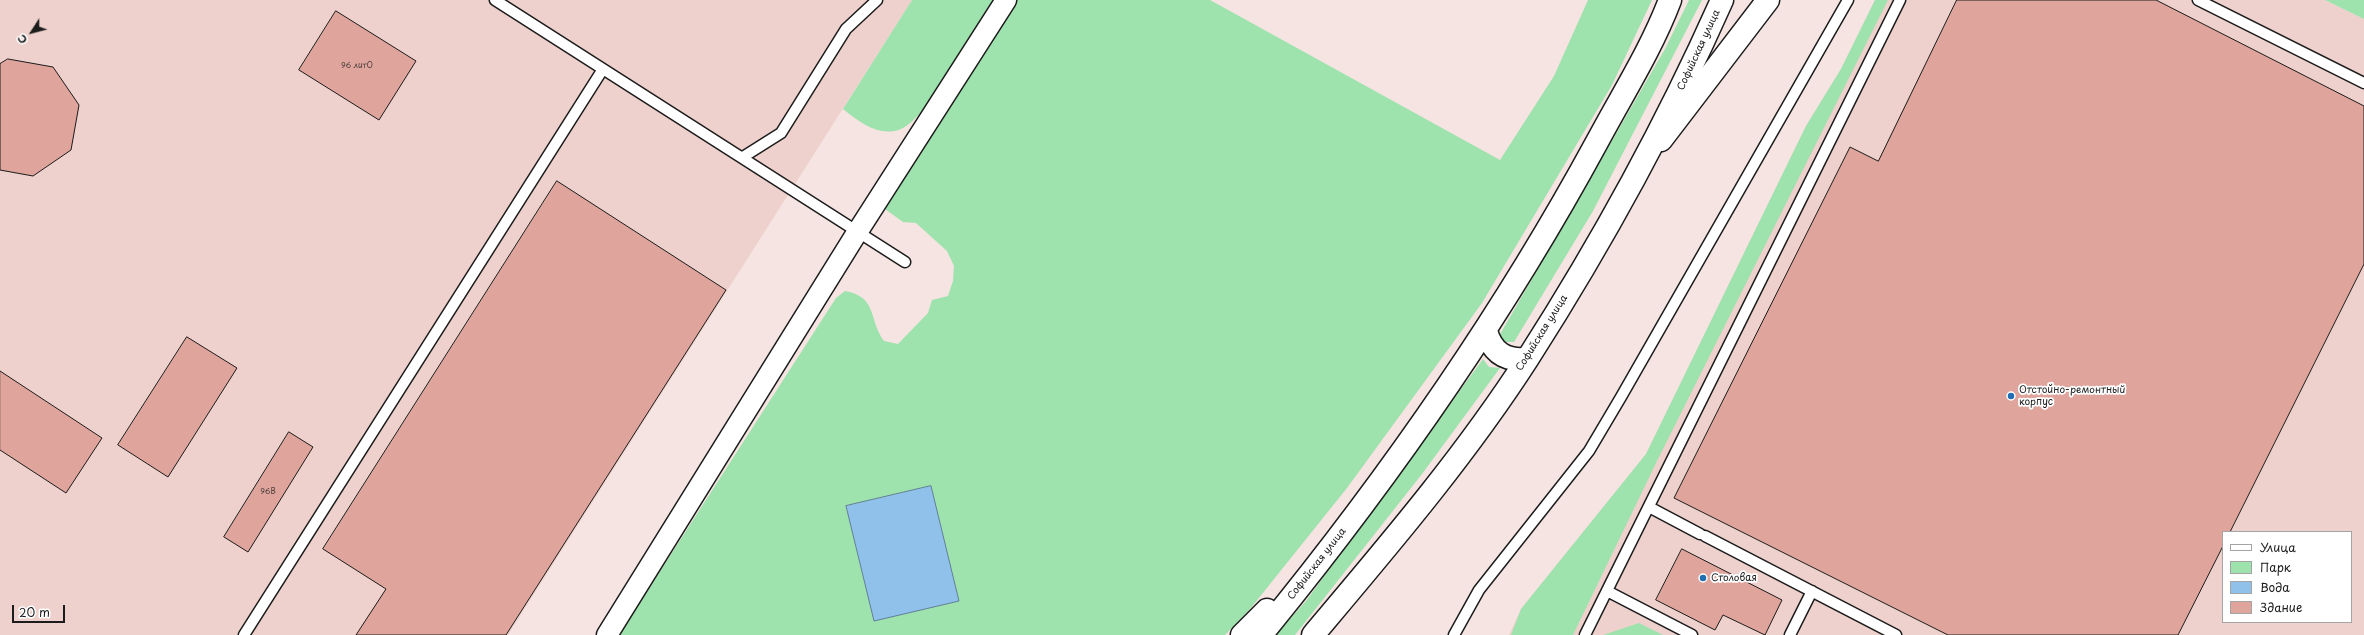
<!DOCTYPE html>
<meta charset="utf-8">
<style>
body{margin:0}
#map{position:relative;width:2364px;height:635px;overflow:hidden;background:#f5e4e1;font-family:"Playpen Sans",sans-serif}
canvas{display:block}
.legend{position:absolute;left:2222px;top:531px;width:130px;height:92px;box-sizing:border-box;background:#fff;border:1px solid #a4a4a4;margin:0;padding:5px 7px;list-style:none;font-size:12px;color:#1c1c1c}
.legend li{display:flex;align-items:center;gap:8px;height:20px}
.legend b{width:20px;border:1px solid #a4a4a4}
.north{position:absolute;left:12px;top:12px;width:40px;height:40px;-webkit-text-stroke:3px #fff;paint-order:stroke;rotate:234deg;font-size:11px;font-weight:700;line-height:16px;text-align:center;color:#1c1c1c}
.north::after{content:'';display:block;margin:auto;width:14px;height:18px;background:#1c1c1c;clip-path:polygon(50% 0,100% 100%,50% 72%,0 100%)}
.scale{position:absolute;left:12px;top:605px;width:53px;height:18px;box-sizing:border-box;border:2px solid #1c1c1c;border-top:0;padding-left:5px;font-size:12px;line-height:14px;white-space:nowrap;color:#1c1c1c;-webkit-text-stroke:3px #fff;paint-order:stroke}
</style>
<div id="map">
<canvas width="2364" height="635"></canvas>
<ul class="legend">
<li><b style="height:5px;background:#fff"></b>Улица</li>
<li><b style="height:11px;background:#9ee2ad"></b>Парк</li>
<li><b style="height:11px;background:#90c1eb"></b>Вода</li>
<li><b style="height:11px;background:#dfa59c"></b>Здание</li>
</ul>
<div class="north">С</div>
<div class="scale">20 m</div>
</div>
<script>
const ctx = document.querySelector('canvas').getContext('2d');
ctx.lineJoin = 'round';
function fill(path, color) {
  ctx.fillStyle = color;
  ctx.fill(path, 'evenodd');
}
function trace(path, color, width, dash) {
  ctx.strokeStyle = color;
  ctx.lineWidth = width;
  ctx.lineCap = dash ? 'butt' : 'round';
  ctx.setLineDash(dash || []);
  ctx.stroke(path);
}
function drawText(font, color, halo, rows, align = 'center') {
  ctx.font = font + ' "Playpen Sans",sans-serif';
  ctx.lineWidth = 3.5;
  ctx.setLineDash([]);
  ctx.textBaseline = 'middle';
  ctx.strokeStyle = halo;
  ctx.fillStyle = color;
  for (const [text, x, y, turn = 0] of rows) {
    ctx.save();
    ctx.translate(x, y);
    ctx.rotate((+turn || 0) * Math.PI / 180);
    ctx.textAlign = isNaN(turn) ? turn : align;
    if (halo) ctx.strokeText(text, 0, 0);
    ctx.fillText(text, 0, 0);
    ctx.restore();
  }
}
const built = new Path2D(`
 M 0,0 L 912,0 L 508,635 L 0,635 Z
 M 1875,0 L 2325,0 L 2364,19 L 2364,635 L 1509,635 L 1521,609 L 1646,454 L 1806,126 L 1841,69 ZM 2223,532 L 2351,532 L 2351,622 L 2223,622 Z`);
const green = new Path2D(`
 M 912,0 L 994,0 C 977,28 928,118 901,129 C 879,138 860,122 843,109 Z
 M 1016,0 L 1210,0 L 1500,160 L 1554,76 L 1588,0 L 1652,0 L 1612,85 L 1482,303 L 1347,488 L 1250,609 L 1225,635 L 619,635 L 836,298 L 845,291 C 878,297 868,319 884,341 L 898,344 L 928,313 L 932,300 L 948,296 L 953,281 L 954,266 L 947,251 L 916,223 L 903,222 L 885,209 Z
 M 1689,0 L 1702,0 L 1593,211 L 1514,342 L 1505,342 L 1499,336 L 1665,49 Z
 M 1875,0 L 1888,0 L 1657,461 L 1573,635 L 1511,635 L 1521,609 L 1646,454 L 1806,126 L 1841,69 Z
 M 2325,0 L 2364,0 L 2364,19 Z
 M 1483,359 L 1489,367 L 1500,368 L 1422,474 L 1295,635 L 1276,635 L 1306,601 Z
 M 1639,623 L 1663,635 L 1603,635 Z`);
const water = new Path2D(`
 M 931,486 L 959,601 L 874,621 L 846,506 Z`);
const building = new Path2D(`
 M 1957,0 L 2156,0 L 2364,106 L 2364,264 L 2230,532 L 2223,532 L 2223,546 L 2178,635 L 1948,635 L 1674,498 L 1850,147 L 1878,161 Z
 M 336,11 L 416,61 L 379,120 L 299,70 Z
 M 8,59 L 53,67 L 79,105 L 71,150 L 33,176 L 0,170 L 0,64 Z
 M 557,181 L 726,290 L 506,635 L 356,635 L 386,589 L 323,549 Z
 M 187,337 L 237,368 L 168,477 L 118,445 Z
 M 0,371 L 102,438 L 66,493 L 0,450 Z
 M 289,432 L 313,447 L 248,552 L 224,537 Z
 M 1682,549 L 1782,600 L 1765,635 L 1723,615 L 1715,630 L 1656,600 Z`);
const service = new Path2D(`
 M 495,0 L 905,262
 M 2198,0 L 2364,83
 M 743,157 L 781,133 L 846,29 L 877,0
 M 1649,507 L 1700,534
 M 1705,536 L 1896,635
 M 1607,591 L 1692,635
 M 244,635 L 603,69
 M 1454,635 L 1479,590 L 1589,451 L 1621,397 L 1848,0
 M 1585,635 L 1900,0
 M 1790,635 L 1812,591`);
const minor = new Path2D(`
 M 607,635 L 858,231 L 1006,0`);
const tertiary = new Path2D(`
 M 1661,140 L 1768,0`);
const primary = new Path2D(`
 M 1486,331 C 1492,352 1505,361 1527,359
 M 1242,635 L 1267,610
 M 1261,635 C 1387,481 1502,317 1597,142 C 1622,95 1651,50 1670,0
 M 1313,635 C 1388,546 1465,456 1528,358 C 1601,244 1667,124 1722,0`);
const markers = [
 [2011,396,4,"#1f6fb2"],
 [1703,578,4,"#1f6fb2"]
];
const numberNames = [
 ["96 литО",357,66],
 ["96В",268,492]
];
const streetNames = [
 ["Софийская улица",1699,50,-65],
 ["Софийская улица",1542,333,-58],
 ["Софийская улица",1317,564,-52]
];
const poiNames = [
 ["Отстойно-ремонтный",2019,390],
 ["корпус",2019,402],
 ["Столовая",1711,578]
];
fill(built, '#eed1cc');
fill(green, '#9ee2ad');
fill(water, '#90c1eb');
trace(water, '#627f98', 1);
fill(building, '#dfa59c');
trace(building, '#1c1c1c', 1);
trace(service, '#1c1c1c', 13);
trace(minor, '#1c1c1c', 23);
trace(tertiary, '#1c1c1c', 25);
trace(primary, '#1c1c1c', 25);
trace(service, '#fff', 10);
trace(minor, '#fff', 20);
trace(tertiary, '#fff', 22);
trace(primary, '#fff', 22);
for (const [x, y, r, color] of markers) {
  const dot = new Path2D();
  dot.arc(x, y, r, 0, 2 * Math.PI);
  ctx.fillStyle = color;
  ctx.fill(dot);
  trace(dot, '#fff', 1.5);
}
drawText('8px', '#4d3e3c', null, numberNames);
drawText('10px', '#1c1c1c', '#fff', streetNames);
drawText('10px', '#1c1c1c', '#fff', poiNames, 'left');
</script>
